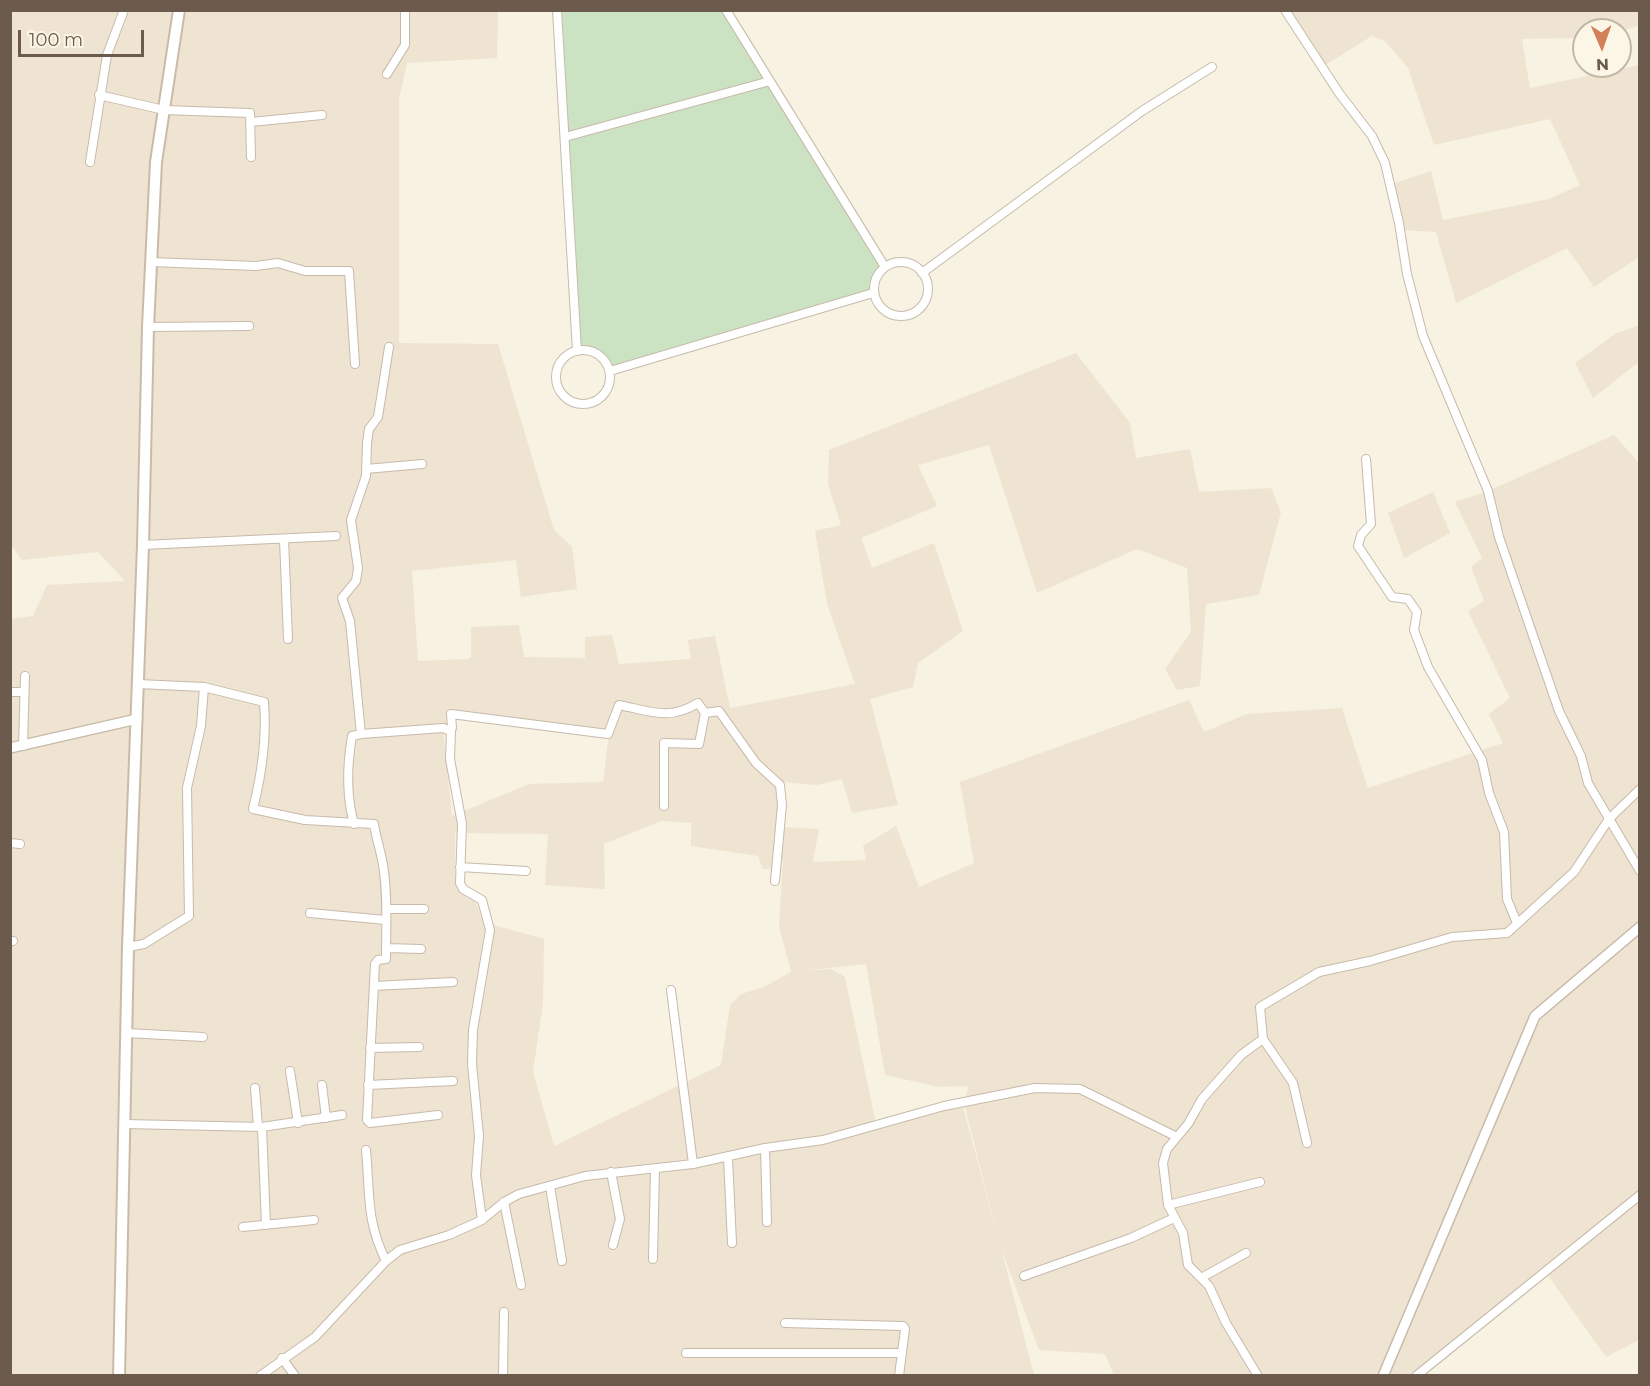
<!DOCTYPE html>
<style>
body{margin:0}
#map{position:relative;width:1650px;height:1386px;overflow:hidden;background:#f8f2e2;font-family:Montserrat,sans-serif}
canvas{display:block}
.frame{position:absolute;inset:0;border:12px solid #6c5b4c;pointer-events:none}
.north{position:absolute;left:1572px;top:18px;width:60px;height:60px;box-sizing:border-box;background:#fcf6e7;border:2px solid #c2b8a9;border-radius:50%;rotate:178deg;font-size:16px;font-weight:700;line-height:24px;text-align:center;color:#6c5b4c}
.north::after{content:'';display:block;margin:auto;width:21px;height:27px;background:#d28057;clip-path:polygon(50% 0,100% 100%,50% 72%,0 100%)}
.scale{position:absolute;left:18px;top:30px;width:126px;height:27px;box-sizing:border-box;border:3px solid #6c5b4c;border-top:0;padding-left:8px;font-size:18px;line-height:21px;white-space:nowrap;color:#6c5b4c;-webkit-text-stroke:4px #fcf6e7;paint-order:stroke}
</style>
<div id="map">
<canvas width="1650" height="1386"></canvas>
<div class="frame"></div>
<div class="north">N</div>
<div class="scale">100 m</div>
</div>
<script>
const ctx = document.querySelector('canvas').getContext('2d');
ctx.lineJoin = 'round';
function fill(path, color) {
  ctx.fillStyle = color;
  ctx.fill(path, 'evenodd');
}
function trace(path, color, width, dash) {
  ctx.strokeStyle = color;
  ctx.lineWidth = width;
  ctx.lineCap = dash ? 'butt' : 'round';
  ctx.setLineDash(dash || []);
  ctx.stroke(path);
}
const residential = new Path2D(`
 M 11,11 L 498,11 L 497,58 L 407,63 L 399,99 L 399,343 L 498,344 L 554,530 L 572,547 L 577,589 L 521,597 L 516,560 L 412,571 L 418,661 L 468,659 L 471,657 L 471,627 L 519,625 L 524,657 L 585,658 L 585,637 L 612,635 L 619,664 L 691,659 L 688,640 L 715,636 L 730,708 L 855,684 L 827,604 L 815,531 L 841,525 L 828,484 L 829,450 L 1076,353 L 1130,423 L 1136,458 L 1190,449 L 1199,492 L 1271,488 L 1281,512 L 1259,595 L 1206,604 L 1200,686 L 1177,690 L 1165,669 L 1191,632 L 1187,568 L 1137,549 L 1037,593 L 989,445 L 918,465 L 937,506 L 861,538 L 872,568 L 934,543 L 963,631 L 918,663 L 913,687 L 870,699 L 898,805 L 852,813 L 842,779 L 817,785 L 784,782 L 782,827 L 819,829 L 813,862 L 866,860 L 863,846 L 896,826 L 919,887 L 974,863 L 960,782 L 1189,700 L 1204,732 L 1247,714 L 1342,708 L 1368,788 L 1503,743 L 1489,714 L 1510,698 L 1468,611 L 1484,601 L 1471,567 L 1482,558 L 1455,502 L 1488,491 L 1614,435 L 1640,464 L 1639,1340 L 1606,1357 L 1542,1267 L 1417,1375 L 1114,1375 L 1105,1354 L 1039,1350 L 1001,1248 L 1034,1375 L 11,1375 L 10,619 L 33,616 L 47,585 L 125,581 L 98,552 L 22,560 L 11,545 ZM 452,714 L 609,735 L 603,782 L 529,784 L 452,816 L 443,729 L 452,728 ZM 661,821 L 691,823 L 691,846 L 758,856 L 763,869 L 778,868 L 783,861 L 779,926 L 791,972 L 764,987 L 741,994 L 730,1005 L 721,1065 L 554,1146 L 533,1072 L 543,1003 L 544,939 L 483,922 L 474,897 L 455,883 L 455,833 L 548,834 L 545,885 L 605,889 L 604,844 ZM 866,964 L 885,1075 L 939,1087 L 969,1086 L 964,1103 L 998,1238 L 962,1103 L 876,1124 L 845,977 L 831,969 L 800,971 Z
 M 1285,11 L 1639,11 L 1639,25 L 1620,32 L 1620,30 L 1584,30 L 1584,38 L 1522,39 L 1530,88 L 1639,65 L 1639,257 L 1594,287 L 1567,248 L 1456,303 L 1436,232 L 1400,230 L 1389,185 L 1431,171 L 1443,220 L 1549,199 L 1580,185 L 1550,119 L 1434,145 L 1408,68 L 1385,41 L 1372,36 L 1322,67 Z
 M 1639,325 L 1639,362 L 1593,398 L 1575,363 L 1615,334 Z
 M 1433,492 L 1450,533 L 1404,558 L 1388,513 Z`);
const green = new Path2D(`
 M 557,11 L 726,11 L 885,267 L 878,274 L 873,293 L 610,371 L 597,354 L 577,351 Z`);
const minor = new Path2D(`
 M 557,10 L 577,351
 M 726,10 L 885,267
 M 1285,10 L 1339,93 L 1372,136 L 1385,163 L 1399,223 L 1407,274 L 1423,336 L 1488,491 L 1499,537 L 1559,711 L 1581,756 L 1588,783 L 1640,871
 M 387,74 L 405,45 L 405,10
 M 99,95 L 164,110 L 250,113 L 251,157
 M 251,122 L 322,115
 M 565,137 L 770,81
 M 90,162 L 107,55 L 124,10
 M874 289a27 27 0 1 1 54 0a27 27 0 1 1-54 0Z
 M 151,262 L 256,266 L 278,263 L 305,271 L 349,271 L 355,364
 M 922,273 L 1142,111 L 1212,67
 M 148,327 L 249,326
 M556 377a27 27 0 1 1 54 0a27 27 0 1 1-54 0Z
 M 610,371 L 873,293
 M 1366,459 L 1371,524 L 1361,535 L 1358,546 L 1392,597 L 1408,599 L 1417,612 L 1414,630 L 1428,667 L 1482,760 L 1489,793 L 1504,832 L 1507,899 L 1517,923
 M 366,469 L 422,464
 M 284,539 L 288,639
 M 143,545 L 336,536
 M 138,684 L 204,687 L 264,702 C 267,738 262,773 253,809 L 305,820 L 374,824 C 376,838 381,852 383,865 C 388,896 386,928 386,959 L 378,960 L 375,964 L 367,1120 L 370,1123 L 438,1115
 M 10,692 L 24,692
 M 451,730 L 450,759 L 462,824 L 460,883 L 463,889 L 482,900 L 490,930 L 473,1030 L 472,1064 L 479,1136 L 476,1175 L 482,1220
 M 361,734 L 443,728 L 448,730 L 452,728 L 451,714 L 608,734 L 619,705 C 650,711 669,721 698,703 L 705,713 L 719,711 L 756,763 L 780,785 L 782,805 L 775,881
 M 23,746 L 25,676
 M 664,806 L 664,743 L 699,744 L 705,713
 M 354,824 C 346,795 347,765 352,736 L 361,734 L 350,621 L 342,598 L 356,581 L 358,568 L 351,520 L 366,476 L 367,443 L 369,429 L 378,417 L 389,347
 M 10,843 L 20,844
 M 460,867 L 526,871
 M 386,909 L 424,909
 M 310,913 L 386,920
 M 10,941 L 13,941
 M 128,947 L 144,944 L 189,916 L 187,788 L 201,726 L 204,687
 M 386,948 L 421,949
 M 374,986 L 453,982
 M 671,990 L 693,1164
 M 126,1033 L 203,1037
 M 1263,1039 L 1293,1083 L 1307,1143
 M 370,1048 L 419,1047
 M 290,1071 L 298,1123
 M 322,1085 L 326,1118
 M 368,1085 L 453,1081
 M 255,1088 L 258,1127
 M 125,1124 L 262,1127 L 342,1115
 M 262,1127 L 266,1225
 M 765,1148 L 767,1222
 M 366,1150 C 370,1193 366,1221 386,1261
 M 728,1158 L 732,1243
 M 611,1172 L 620,1219 L 613,1245
 M 550,1186 L 562,1261
 M 504,1202 L 521,1285
 M 1168,1205 L 1260,1182
 M 243,1227 L 314,1220
 M 653,1259 L 655,1169
 M 1024,1276 L 1131,1238 L 1174,1218
 M 1201,1278 L 1246,1253
 M 785,1323 L 903,1326 L 905,1329 L 899,1376
 M 686,1353 L 901,1353
 M 282,1358 L 295,1376
 M 260,1376 L 315,1337 L 386,1261 L 400,1250 L 449,1235 L 482,1220 L 504,1202 L 519,1194 L 585,1176 L 693,1164 L 765,1148 L 823,1140 L 944,1106 L 1035,1088 L 1080,1089 L 1177,1137
 M 503,1376 L 504,1312
 M 1258,1376 L 1226,1323 L 1209,1286 L 1188,1265 L 1183,1233 L 1168,1205 L 1163,1163 L 1167,1149 L 1188,1124 L 1202,1099 L 1241,1055 L 1263,1039 L 1260,1007 L 1319,972 L 1370,961 L 1452,937 L 1507,933 L 1574,872 L 1609,819 L 1640,789
 M 1416,1376 L 1640,1195`);
const tertiary = new Path2D(`
 M 10,748 L 137,719
 M 1383,1376 L 1535,1016 L 1640,927`);
const secondary = new Path2D(`
 M 119,1376 L 128,947 L 143,545 L 148,327 L 156,162 L 179,10`);
fill(residential, '#eee4d1');
fill(green, '#cce3c3');
trace(minor, '#c7baab', 10);
trace(tertiary, '#c7baab', 12);
trace(secondary, '#cabba9', 14);
trace(minor, '#fff', 8);
trace(tertiary, '#fff', 9);
trace(secondary, '#fff', 10);
</script>
